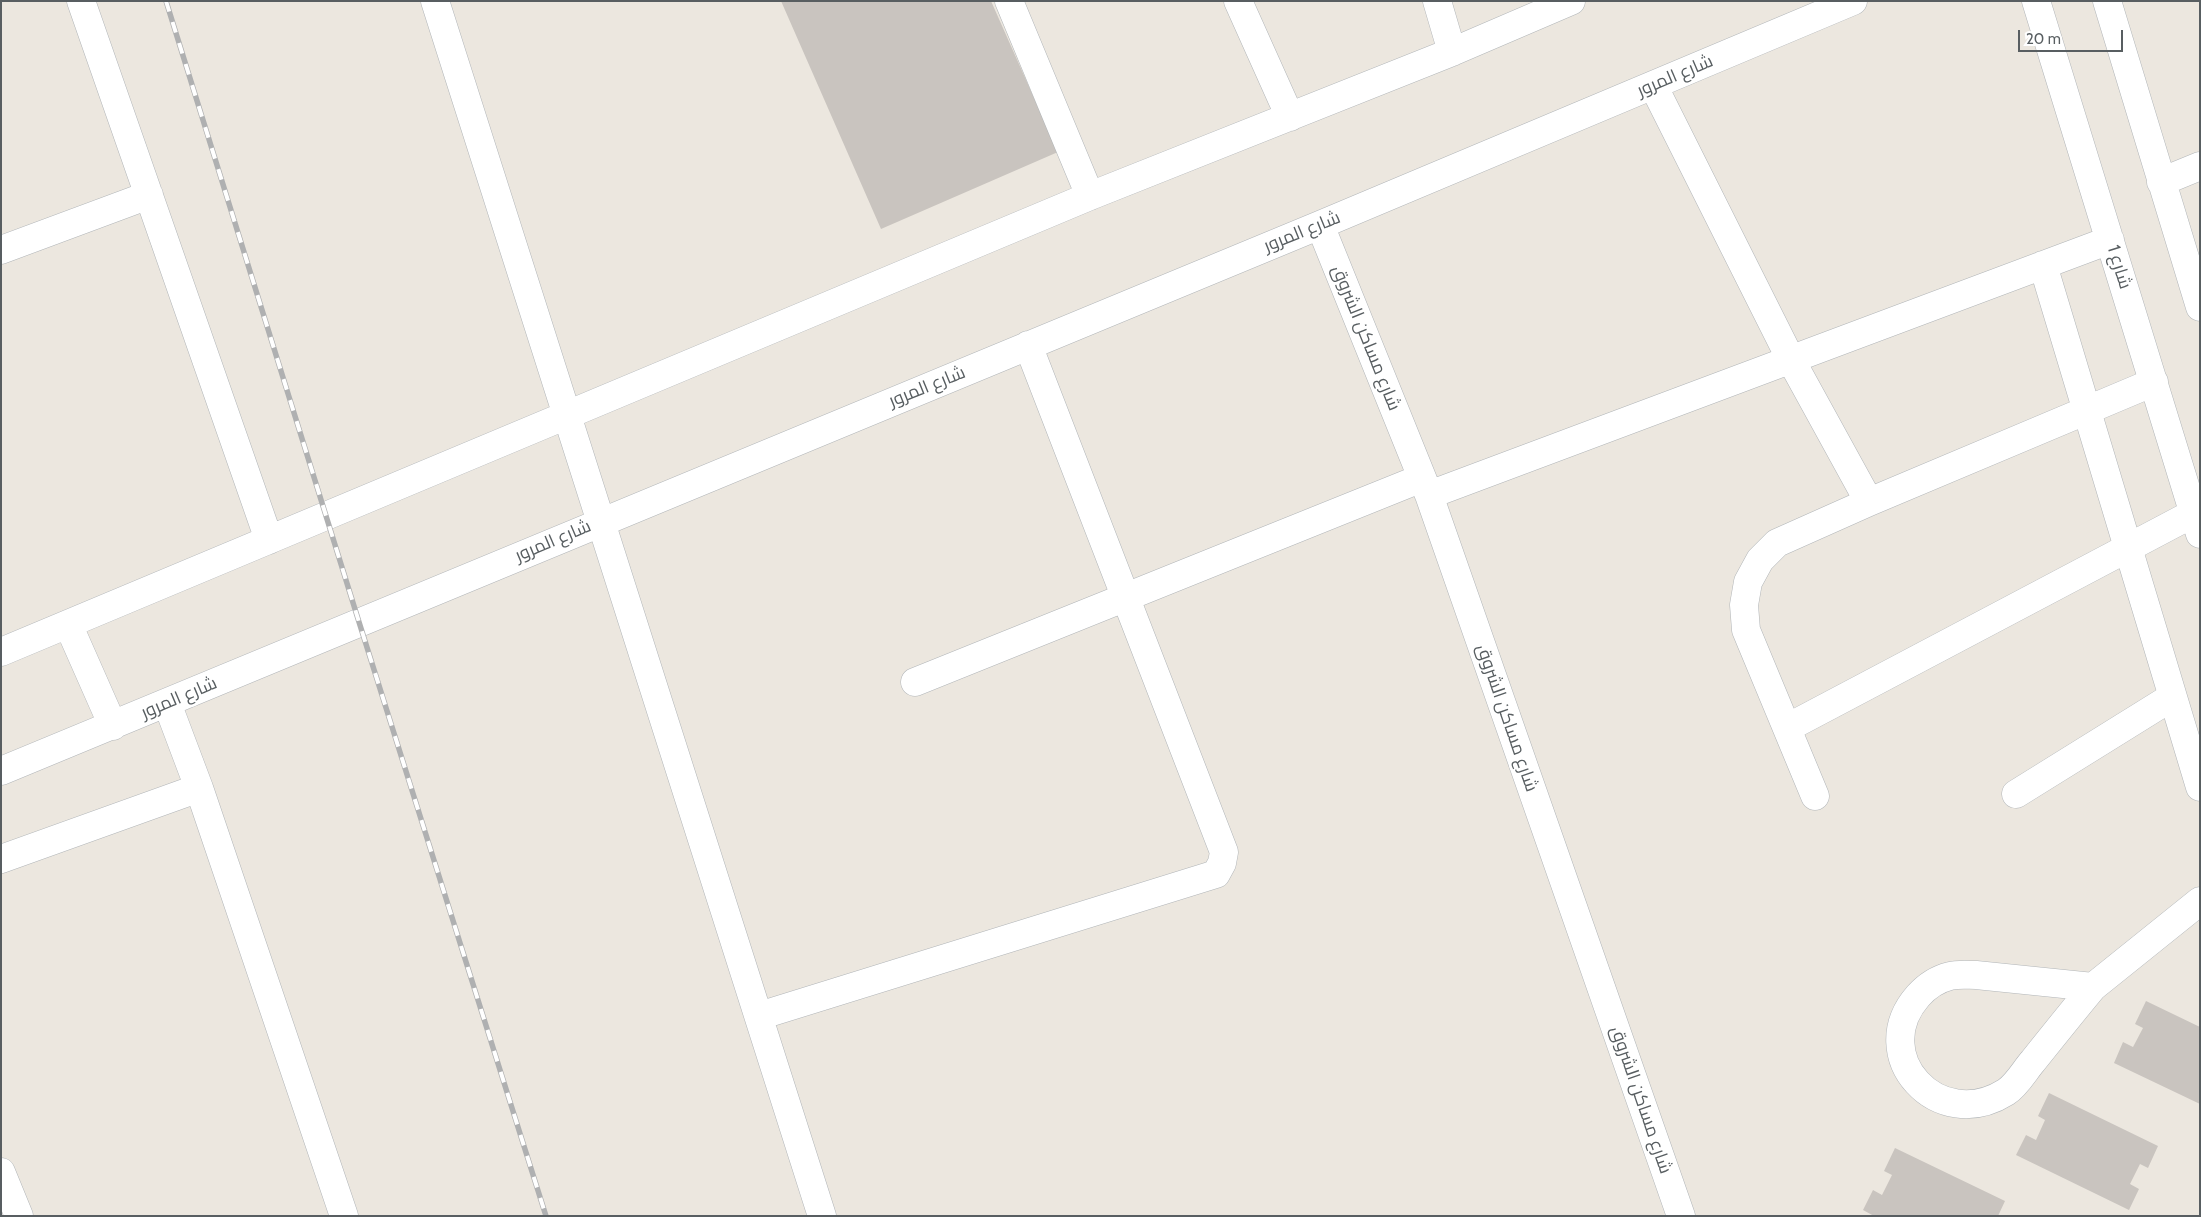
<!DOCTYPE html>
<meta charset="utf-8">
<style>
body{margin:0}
#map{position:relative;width:2201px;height:1217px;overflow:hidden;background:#ece7df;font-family:Cabin,sans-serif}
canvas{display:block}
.frame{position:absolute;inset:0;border:2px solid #585e61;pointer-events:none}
.scale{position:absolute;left:2018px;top:30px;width:105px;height:22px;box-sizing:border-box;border:2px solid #585e61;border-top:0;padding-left:6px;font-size:15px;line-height:18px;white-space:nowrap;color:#585e61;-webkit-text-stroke:4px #fff;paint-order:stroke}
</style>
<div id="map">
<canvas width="2201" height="1217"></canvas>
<div class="frame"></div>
<div class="scale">20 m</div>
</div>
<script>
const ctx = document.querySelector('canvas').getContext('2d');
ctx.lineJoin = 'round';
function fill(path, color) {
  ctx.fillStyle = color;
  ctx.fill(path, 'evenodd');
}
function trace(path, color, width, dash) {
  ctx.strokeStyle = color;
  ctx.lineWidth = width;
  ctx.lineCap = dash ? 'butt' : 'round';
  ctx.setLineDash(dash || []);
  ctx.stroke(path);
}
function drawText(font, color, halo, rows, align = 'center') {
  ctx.font = font + ' Cabin,Cairo,sans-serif';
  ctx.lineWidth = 5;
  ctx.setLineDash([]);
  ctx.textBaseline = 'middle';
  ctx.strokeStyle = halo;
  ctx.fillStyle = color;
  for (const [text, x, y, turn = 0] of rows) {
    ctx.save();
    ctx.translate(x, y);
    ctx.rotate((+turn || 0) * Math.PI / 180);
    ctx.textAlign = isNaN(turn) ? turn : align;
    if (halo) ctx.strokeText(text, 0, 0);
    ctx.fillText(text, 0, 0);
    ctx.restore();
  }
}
const building = new Path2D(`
 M 781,1 L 991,1 L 1058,152 L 881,229 Z
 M 2146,1001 L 2200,1027 L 2200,1104 L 2114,1063 L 2123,1042 L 2133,1047 L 2143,1028 L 2135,1024 Z
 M 2049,1093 L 2158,1146 L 2148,1168 L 2140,1164 L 2130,1184 L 2139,1189 L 2129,1210 L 2016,1155 L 2026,1135 L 2036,1140 L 2045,1120 L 2038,1116 Z
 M 1895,1148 L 2005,1201 L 1998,1216 L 1874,1216 L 1863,1210 L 1873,1190 L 1882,1195 L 1892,1175 L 1884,1171 Z`);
const minor = new Path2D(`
 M 81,1 L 269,540
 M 435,1 L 822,1216
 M 1009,1 L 1090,196
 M 1238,1 L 1290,117
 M 1437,1 L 1452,52
 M 2036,1 L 2200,534
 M 2107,1 L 2200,307
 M 1653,85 L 1791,360 L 1869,502
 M 2161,182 L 2200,166
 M 1320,225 L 1429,495 L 1681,1216
 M 1,250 L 149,195
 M 2043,265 L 2200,787
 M 1429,495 L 2110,240
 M 68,624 L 113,726
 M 1,652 L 1090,196 L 1452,52 L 1571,1
 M 915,682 L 1422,478
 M 167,703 L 199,788 L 344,1216
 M 1787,728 L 2194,513
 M 1,771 L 1320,225 L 1853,1
 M 2016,794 L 2172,697
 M 1815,796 L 1746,630 L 1744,605 L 1748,582 L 1760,560 L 1777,543 L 1869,502 L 2154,382
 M 1,859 L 199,788
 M 1976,975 L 2093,987 C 2073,1011 2053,1036 2033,1061 C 2025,1070 2017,1085 2006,1092 C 1938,1135 1866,1055 1918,996 C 1926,987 1938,979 1950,976 C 1958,974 1968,975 1976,975 Z
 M 2093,987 L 2200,901
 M 759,1016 L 1216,874 L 1222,863 L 1224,852 L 1028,345
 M 1,1172 L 19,1216`);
const rail = new Path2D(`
 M 166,1 L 359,622 L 546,1216`);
const streetNames = [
 ["شارع المرور",1675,76,-23],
 ["شارع المرور",1302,232,-22],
 ["شارع 1",2119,267,73],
 ["شارع مساكن الشروق",1366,338,68],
 ["شارع المرور",927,387,-22],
 ["شارع المرور",553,541,-23],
 ["شارع المرور",179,698,-23],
 ["شارع مساكن الشروق",1507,718,71],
 ["شارع مساكن الشروق",1641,1100,71]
];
fill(building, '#c9c4bf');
trace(minor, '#b1b5b8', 29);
trace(minor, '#fff', 28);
trace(rail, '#afb0b1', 5.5);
trace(rail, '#fff', 4, [11]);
drawText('18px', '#585e61', '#fff', streetNames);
</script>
